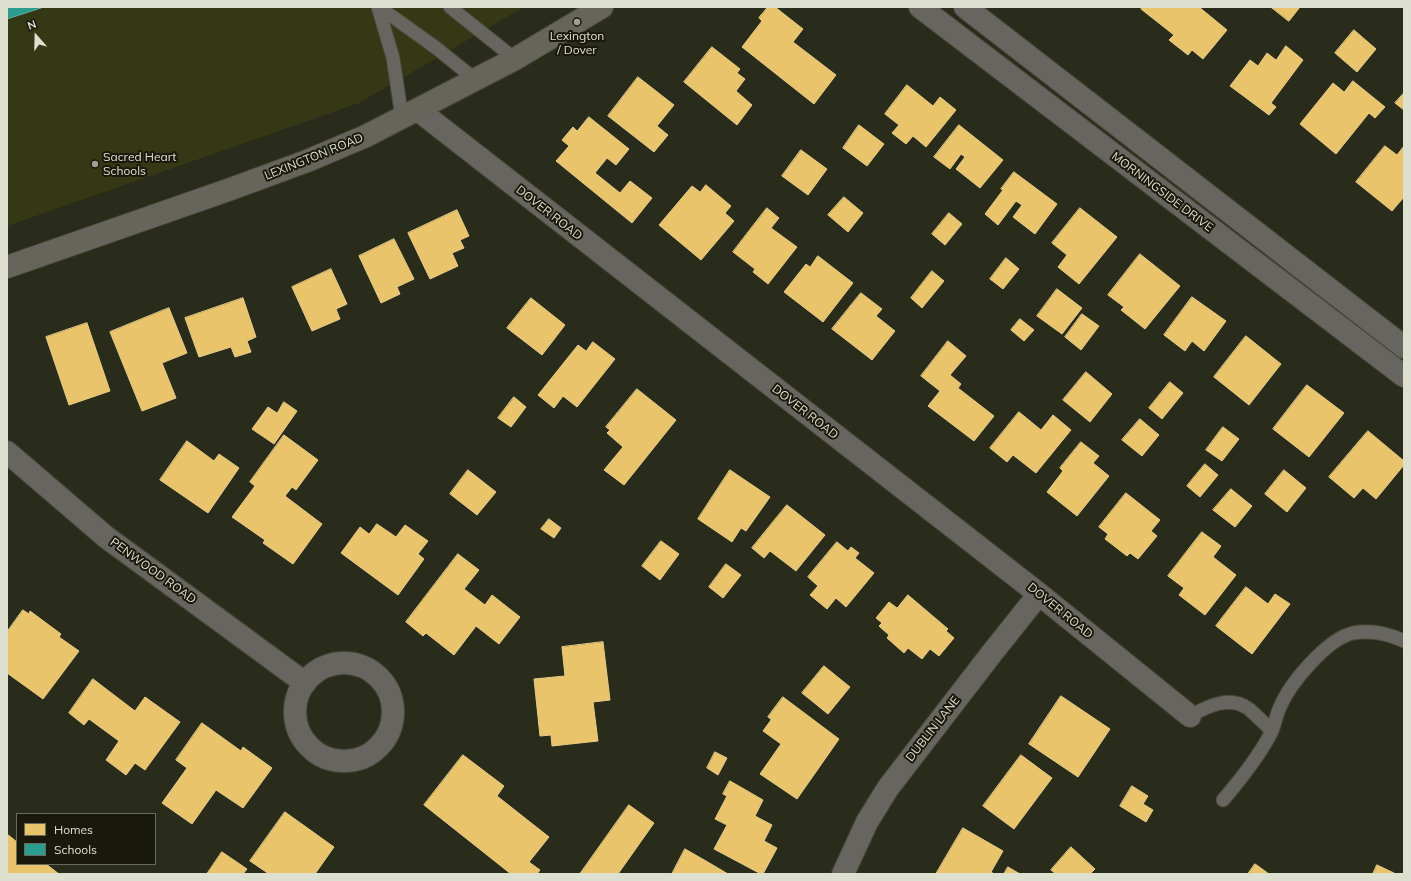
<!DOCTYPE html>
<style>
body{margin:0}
#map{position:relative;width:1411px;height:881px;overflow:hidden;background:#2a2c1b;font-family:Mulish,sans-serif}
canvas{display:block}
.frame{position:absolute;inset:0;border:8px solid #dde0ce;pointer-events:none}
.legend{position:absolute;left:16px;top:813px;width:140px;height:52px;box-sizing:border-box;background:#18190c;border:1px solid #67695a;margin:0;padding:5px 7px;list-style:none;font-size:12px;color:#dde0ce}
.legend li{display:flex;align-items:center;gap:8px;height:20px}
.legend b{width:20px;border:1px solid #67695a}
.north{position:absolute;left:16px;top:16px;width:40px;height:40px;-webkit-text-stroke:3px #18190c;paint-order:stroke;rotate:340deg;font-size:11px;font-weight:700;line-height:16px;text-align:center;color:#dde0ce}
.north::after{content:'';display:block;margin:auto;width:14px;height:18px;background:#dde0ce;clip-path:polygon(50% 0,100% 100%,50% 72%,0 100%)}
</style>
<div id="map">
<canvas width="1411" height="881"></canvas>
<div class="frame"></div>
<ul class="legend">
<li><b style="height:11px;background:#e9c46a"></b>Homes</li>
<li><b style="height:11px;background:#2a9d8f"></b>Schools</li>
</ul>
<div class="north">N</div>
</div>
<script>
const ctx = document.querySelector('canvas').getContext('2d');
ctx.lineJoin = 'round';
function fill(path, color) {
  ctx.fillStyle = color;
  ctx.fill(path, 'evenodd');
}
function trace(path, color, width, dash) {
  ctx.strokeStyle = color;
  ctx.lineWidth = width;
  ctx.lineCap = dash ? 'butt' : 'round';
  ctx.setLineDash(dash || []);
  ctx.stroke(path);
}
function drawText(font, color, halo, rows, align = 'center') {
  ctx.font = font + ' Mulish,sans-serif';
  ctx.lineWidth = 4;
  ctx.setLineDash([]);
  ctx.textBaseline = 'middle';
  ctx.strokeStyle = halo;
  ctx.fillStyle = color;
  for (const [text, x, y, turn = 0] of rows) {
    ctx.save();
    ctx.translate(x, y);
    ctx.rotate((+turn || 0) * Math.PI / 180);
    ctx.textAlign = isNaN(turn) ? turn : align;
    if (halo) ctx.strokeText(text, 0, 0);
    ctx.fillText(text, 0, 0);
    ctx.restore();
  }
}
const built = new Path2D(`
 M 7,7 L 524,7 L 359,103 L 7,226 Z`);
const homes = new Path2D(`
 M 768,7 L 775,7 L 803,29 L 793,42 L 836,75 L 814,104 L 742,47 L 762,21 L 759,18 Z
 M 1143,7 L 1199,7 L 1227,30 L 1203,59 L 1192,50 L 1188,55 L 1169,40 L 1174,35 L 1141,9 Z
 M 1271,7 L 1300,7 L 1289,21 Z
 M 1354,30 L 1376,49 L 1357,72 L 1335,53 Z
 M 1286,46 L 1303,60 L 1271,103 L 1276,107 L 1269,115 L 1230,86 L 1250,60 L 1258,66 L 1267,53 L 1276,60 Z
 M 712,47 L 740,69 L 737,73 L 745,79 L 736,91 L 752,105 L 737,125 L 684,82 Z
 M 638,77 L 674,105 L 657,126 L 668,135 L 654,152 L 608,116 Z
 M 1353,81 L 1385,107 L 1375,118 L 1369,113 L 1336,154 L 1300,124 L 1333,83 L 1344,92 Z
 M 907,85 L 933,106 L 940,97 L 956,110 L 926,147 L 913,136 L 906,144 L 892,133 L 899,125 L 885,114 Z
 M 1404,93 L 1404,110 L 1395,103 Z
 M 589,117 L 629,149 L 616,165 L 607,158 L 595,173 L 620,193 L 630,181 L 652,198 L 632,223 L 556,161 L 569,146 L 562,140 L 573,127 L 577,131 Z
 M 859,125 L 884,144 L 867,166 L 843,148 Z
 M 959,125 L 1003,160 L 980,188 L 956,169 L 965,157 L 961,154 L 950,169 L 934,157 Z
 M 1385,146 L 1397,155 L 1404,146 L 1404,197 L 1392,211 L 1356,182 Z
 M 801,150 L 827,169 L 808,195 L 782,176 Z
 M 1014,172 L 1057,204 L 1035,234 L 1013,217 L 1022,205 L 1016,201 L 998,225 L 985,214 L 1003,190 L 1001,189 Z
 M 706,185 L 731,206 L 725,213 L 734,221 L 701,260 L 659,225 L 692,186 L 700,192 Z
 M 844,197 L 863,213 L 848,232 L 828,215 Z
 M 767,208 L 779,218 L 771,228 L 797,247 L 768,284 L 753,272 L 755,269 L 733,252 Z
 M 1080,208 L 1117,237 L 1079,284 L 1058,267 L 1067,255 L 1052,243 Z
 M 457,210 L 469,236 L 460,240 L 464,248 L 452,253 L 458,266 L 430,279 L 408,233 Z
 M 949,213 L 962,224 L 945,245 L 932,234 Z
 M 394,239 L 414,279 L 397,287 L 400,294 L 381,303 L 359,256 Z
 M 1140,254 L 1180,286 L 1145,329 L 1121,310 L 1124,307 L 1108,295 Z
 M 818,256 L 853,283 L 823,322 L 784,292 L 806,264 L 810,267 Z
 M 1006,258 L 1019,269 L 1003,289 L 990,279 Z
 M 331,269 L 347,304 L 336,309 L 340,319 L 312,331 L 292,287 Z
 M 932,271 L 944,281 L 922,308 L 911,298 Z
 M 1057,289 L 1082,308 L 1062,334 L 1037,316 Z
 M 861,293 L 882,309 L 876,316 L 895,331 L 872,360 L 832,329 Z
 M 1192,297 L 1226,321 L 1204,351 L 1192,341 L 1185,351 L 1164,335 Z
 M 243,298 L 256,337 L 247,341 L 251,352 L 235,357 L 231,347 L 199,357 L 185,318 Z
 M 531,298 L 565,325 L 542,355 L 507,328 Z
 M 169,308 L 187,353 L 162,363 L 176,398 L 142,411 L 110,332 Z
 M 1082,314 L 1099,326 L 1081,350 L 1065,337 Z
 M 1020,319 L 1034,330 L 1024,341 L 1011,330 Z
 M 87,323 L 110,391 L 69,405 L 46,337 Z
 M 1246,336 L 1281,364 L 1249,405 L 1214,377 Z
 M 948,341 L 966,356 L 950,375 L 961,384 L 958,388 L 994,416 L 974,441 L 928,406 L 940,391 L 921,376 Z
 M 593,342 L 615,359 L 577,407 L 563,396 L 554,408 L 538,395 L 578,345 L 586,351 Z
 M 1086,372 L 1112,394 L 1090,422 L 1063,400 Z
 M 1170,382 L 1183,393 L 1162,419 L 1149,408 Z
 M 1307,385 L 1344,413 L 1309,457 L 1273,429 Z
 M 637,389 L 676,420 L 624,485 L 604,470 L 623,447 L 607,433 L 610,430 L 606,427 Z
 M 514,397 L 526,407 L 511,427 L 498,418 Z
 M 284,402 L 297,411 L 274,444 L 252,429 L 268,407 L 277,413 Z
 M 1019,412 L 1041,430 L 1053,415 L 1071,430 L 1036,473 L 1013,455 L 1007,462 L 990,448 Z
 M 1140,419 L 1159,435 L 1142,456 L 1122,440 Z
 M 1223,427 L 1239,439 L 1222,461 L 1206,450 Z
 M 1368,431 L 1404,461 L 1404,465 L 1376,499 L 1363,488 L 1354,498 L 1329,477 Z
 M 284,435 L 318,460 L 296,490 L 292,487 L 285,496 L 322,524 L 293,564 L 263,543 L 265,540 L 232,517 L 255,486 L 250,482 Z
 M 187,441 L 214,461 L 219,454 L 239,468 L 208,513 L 160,480 Z
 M 1081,442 L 1099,456 L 1093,463 L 1109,476 L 1077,516 L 1047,492 L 1063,471 L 1060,468 Z
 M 1205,464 L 1218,475 L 1200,497 L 1187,486 Z
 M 468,470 L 496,492 L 477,515 L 450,494 Z
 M 730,470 L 770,497 L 746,531 L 741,528 L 732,542 L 698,519 Z
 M 1284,470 L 1306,488 L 1287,512 L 1265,494 Z
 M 1231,489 L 1252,506 L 1235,527 L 1213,510 Z
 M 1126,493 L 1160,520 L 1151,531 L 1157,536 L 1138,559 L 1130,553 L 1127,556 L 1105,539 L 1108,534 L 1099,527 Z
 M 787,505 L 825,535 L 796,571 L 770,551 L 764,558 L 752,548 Z
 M 549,519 L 561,528 L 554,538 L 541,529 Z
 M 377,524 L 396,537 L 405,525 L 428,541 L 418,554 L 424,559 L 398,595 L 341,553 L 360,527 L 369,534 Z
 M 1202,532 L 1221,546 L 1213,557 L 1236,575 L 1205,615 L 1179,595 L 1184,588 L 1168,576 Z
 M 661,541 L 679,554 L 660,580 L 642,566 Z
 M 837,542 L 848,551 L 851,547 L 859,553 L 855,558 L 874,573 L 846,607 L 836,598 L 827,609 L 810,595 L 818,586 L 808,577 Z
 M 458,554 L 479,570 L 464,589 L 485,605 L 492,595 L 520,617 L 499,644 L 476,626 L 454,655 L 426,633 L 423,636 L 406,622 Z
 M 726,564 L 741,575 L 723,598 L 709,587 Z
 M 1246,587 L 1268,604 L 1275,594 L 1290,604 L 1252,654 L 1216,626 Z
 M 908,595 L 948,629 L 946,631 L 954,638 L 939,656 L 930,649 L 922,659 L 908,648 L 904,653 L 887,638 L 889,635 L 879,626 L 882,623 L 876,618 L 889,602 L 897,608 Z
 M 23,610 L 29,614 L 30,611 L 61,634 L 59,637 L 79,651 L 43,699 L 7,673 L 7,632 Z
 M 603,642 L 610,700 L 593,702 L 598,741 L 552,746 L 551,735 L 540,736 L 534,679 L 565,676 L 562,647 Z
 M 824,666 L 850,687 L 828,714 L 802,693 Z
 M 93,679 L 135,711 L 145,697 L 180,722 L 145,770 L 135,763 L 126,775 L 106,760 L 119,741 L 89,719 L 84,725 L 69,713 Z
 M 1061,696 L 1110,729 L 1078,777 L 1029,744 Z
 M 783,697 L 839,739 L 797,799 L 760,774 L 781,744 L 763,731 L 771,720 L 771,719 L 768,717 Z
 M 202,723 L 241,751 L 243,747 L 272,768 L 243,808 L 216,790 L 192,824 L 162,803 L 187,768 L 176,760 Z
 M 715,752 L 727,758 L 718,775 L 707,768 Z
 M 463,755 L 504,786 L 497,796 L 549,837 L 529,862 L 540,870 L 537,874 L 511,874 L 424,805 Z
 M 1021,755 L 1052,778 L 1014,829 L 983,806 Z
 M 730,781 L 763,800 L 755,816 L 772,825 L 764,841 L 777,848 L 763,874 L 761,874 L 714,849 L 727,825 L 715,819 L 727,796 L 723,794 Z
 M 1132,786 L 1148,796 L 1143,804 L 1153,810 L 1146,822 L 1120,806 Z
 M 629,805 L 654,823 L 618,874 L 580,874 Z
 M 285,812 L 334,847 L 315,874 L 269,874 L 250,861 Z
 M 963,828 L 1003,851 L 991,872 L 994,874 L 936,874 Z
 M 7,834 L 17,842 L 17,864 L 46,864 L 59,874 L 7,874 Z
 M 1071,847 L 1095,869 L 1090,874 L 1056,874 L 1051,870 Z
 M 685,849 L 706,861 L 728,874 L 672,874 Z
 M 222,852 L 247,869 L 243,874 L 207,874 Z
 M 1255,864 L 1258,866 L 1269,874 L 1248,874 Z
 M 1377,865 L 1394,873 L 1393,874 L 1373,874 Z
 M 1008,867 L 1020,874 L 1004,874 Z`);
const schools = new Path2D(`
 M 7,7 L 44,7 L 7,19 Z`);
const lane = new Path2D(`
 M 378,7 L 393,58 L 402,118
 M 379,7 L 435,47 L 476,80
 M 450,7 L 515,59
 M 1190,716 C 1208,706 1230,695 1249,709 C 1257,716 1265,724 1272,731
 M 1223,800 C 1241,779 1258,758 1271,733 C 1275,725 1276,715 1280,707 C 1290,683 1327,639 1353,633 C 1370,630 1389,634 1404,641`);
const street = new Path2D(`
 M 920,7 L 1404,376
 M 965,7 L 1404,347
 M 418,110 L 1039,594 L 1190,716
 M 7,452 L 106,537 L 305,683
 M295 712a49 49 0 1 1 98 0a49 49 0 1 1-98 0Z
 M 843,874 L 867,822 L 888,788 L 992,653 L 1039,594`);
const primary = new Path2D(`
 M 7,267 L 228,190 L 307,161 L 366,136 L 515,59 L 602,7`);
const markers = [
 [577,22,4,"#9ea18f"],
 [95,164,4,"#9ea18f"]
];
const poiNames = [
 ["Lexington",577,36],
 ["/ Dover",577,50],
 ["Sacred Heart",103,157,"left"],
 ["Schools",103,171,"left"]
];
const streetNames = [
 ["LEXINGTON ROAD",314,157,-22],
 ["MORNINGSIDE DRIVE",1162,192,37],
 ["DOVER ROAD",549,213,38],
 ["DOVER ROAD",805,412,38],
 ["PENWOOD ROAD",153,571,36],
 ["DOVER ROAD",1060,611,39],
 ["DUBLIN LANE",933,729,-52]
];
fill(built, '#353814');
fill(homes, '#e9c46a');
trace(homes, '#e5cc88', 1);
fill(schools, '#2a9d8f');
trace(schools, '#60b1a2', 1);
trace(lane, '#464739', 15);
trace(street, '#464739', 24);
trace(primary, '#464739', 24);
trace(lane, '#67655f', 13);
trace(street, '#67655f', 22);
trace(primary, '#66645b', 22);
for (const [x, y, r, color] of markers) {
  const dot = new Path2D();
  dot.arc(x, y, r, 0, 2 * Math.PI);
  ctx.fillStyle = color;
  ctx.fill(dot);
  trace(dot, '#18190c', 1.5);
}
drawText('12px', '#dde0ce', '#18190c', poiNames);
drawText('12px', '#dde0ce', '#18190c', streetNames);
</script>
